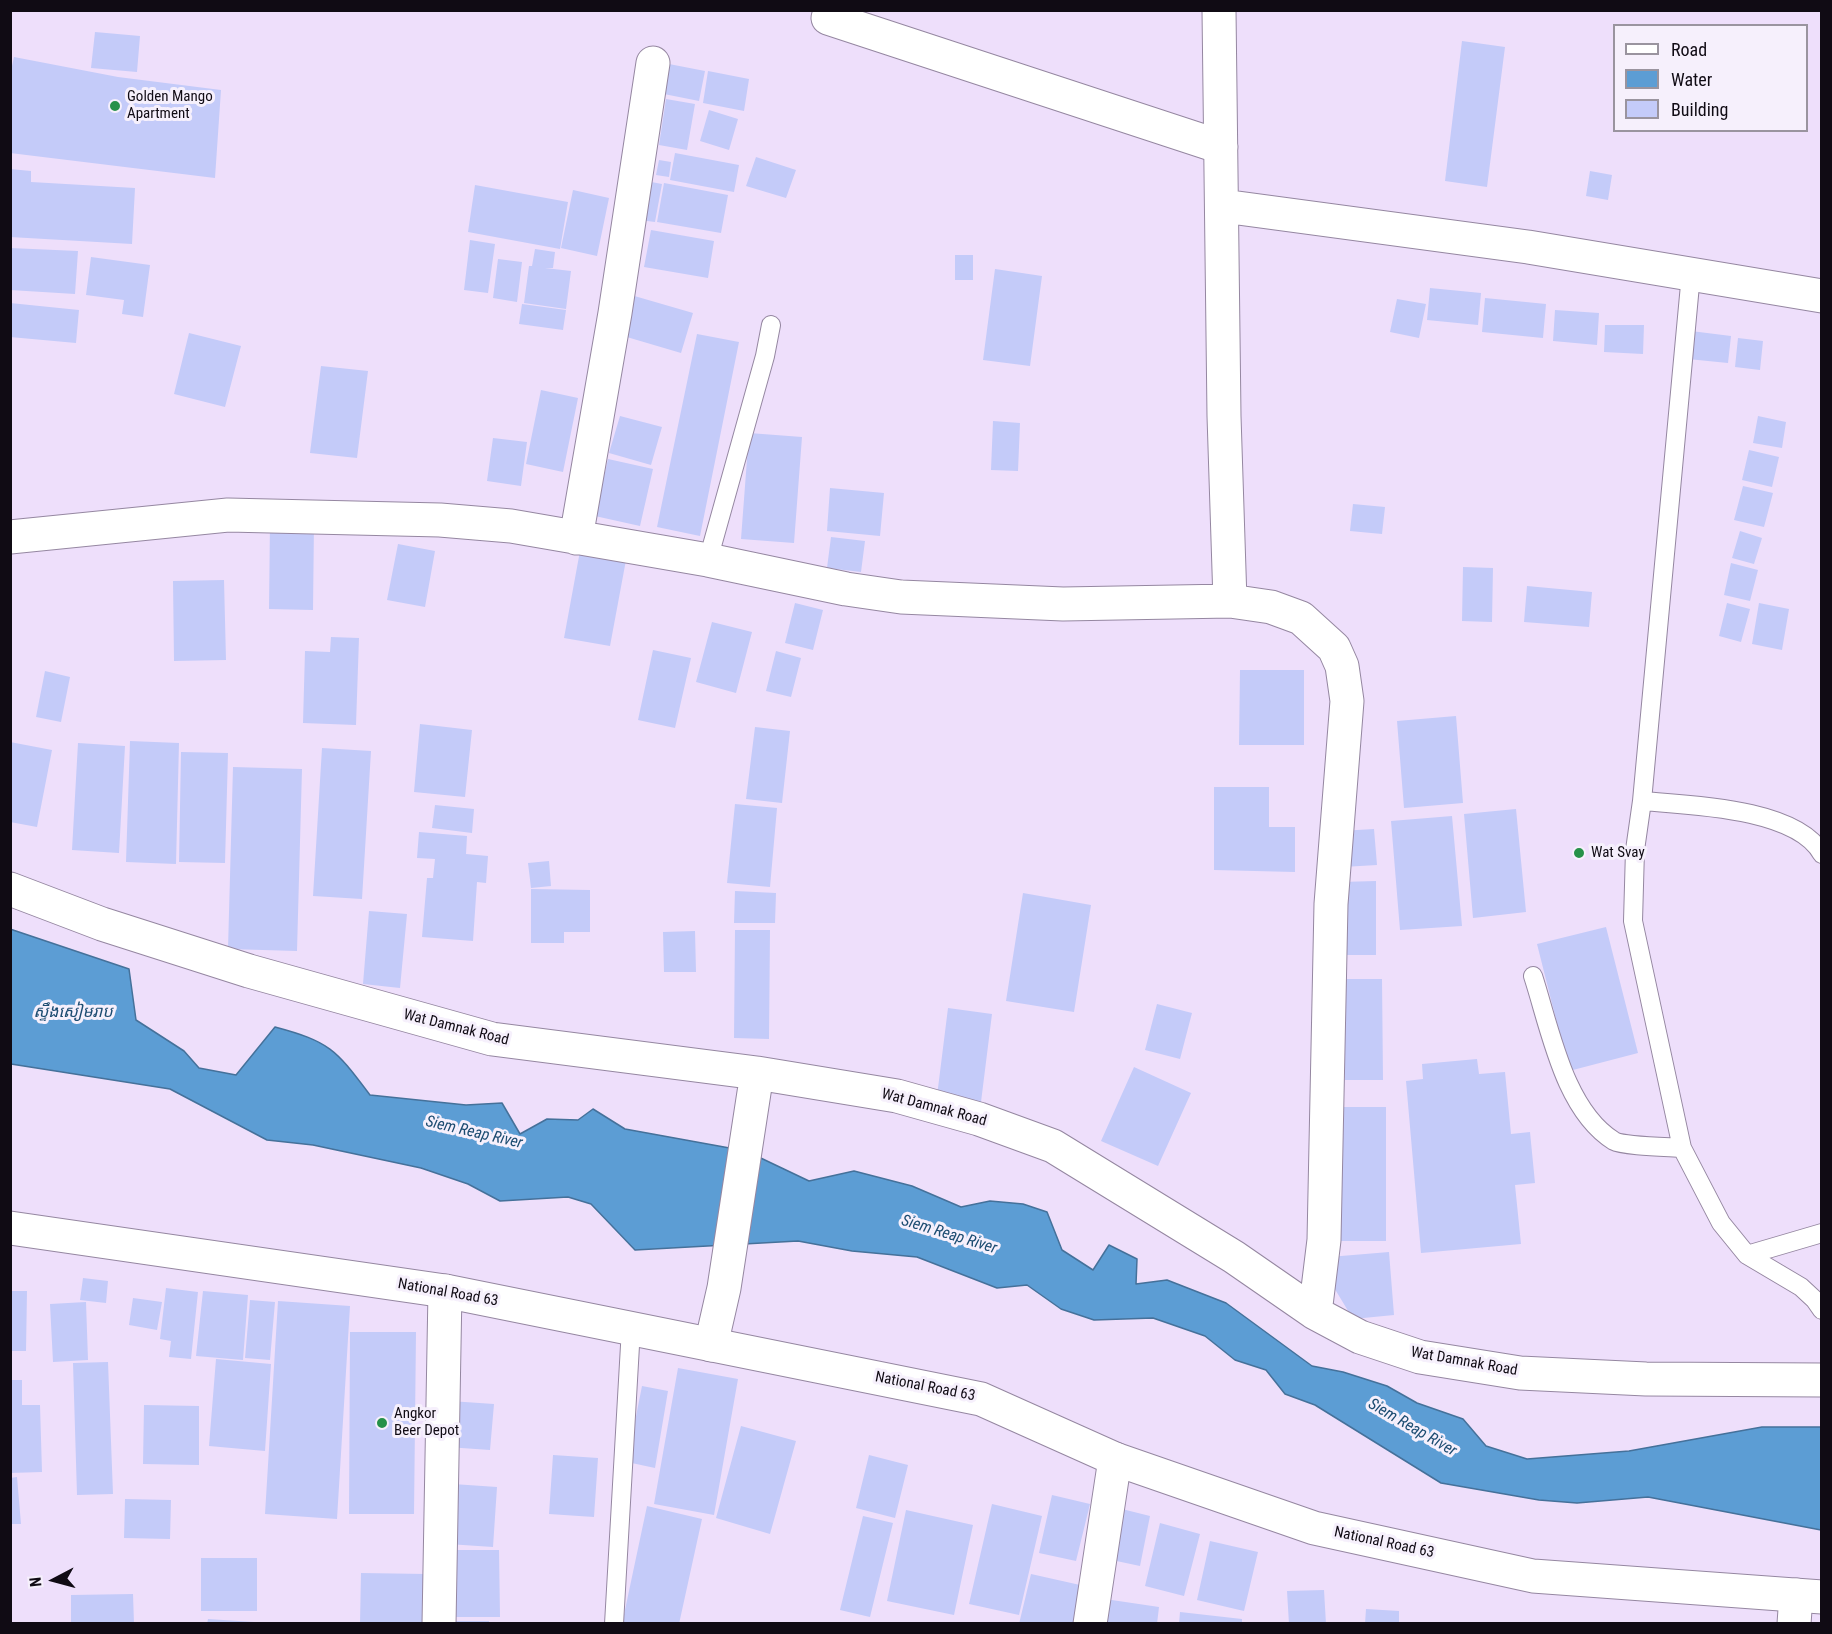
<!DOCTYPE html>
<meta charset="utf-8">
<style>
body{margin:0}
#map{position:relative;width:1832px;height:1634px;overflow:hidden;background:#eedffb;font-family:"Roboto Condensed",sans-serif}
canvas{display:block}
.frame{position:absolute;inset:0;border:12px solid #100b14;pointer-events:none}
.legend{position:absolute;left:1613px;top:24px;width:195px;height:108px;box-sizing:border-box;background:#f6f0fc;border:2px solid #9a949f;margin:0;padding:8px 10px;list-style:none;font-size:18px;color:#100b14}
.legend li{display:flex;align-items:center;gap:12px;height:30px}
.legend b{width:30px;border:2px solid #9a949f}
.north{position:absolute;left:24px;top:1550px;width:60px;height:60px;-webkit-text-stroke:4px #f6f0fc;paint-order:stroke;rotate:264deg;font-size:16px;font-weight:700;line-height:24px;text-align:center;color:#100b14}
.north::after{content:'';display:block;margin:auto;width:21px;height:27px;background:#100b14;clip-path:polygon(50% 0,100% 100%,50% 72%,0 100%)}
</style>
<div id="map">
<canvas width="1832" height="1634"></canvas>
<div class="frame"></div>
<ul class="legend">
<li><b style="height:8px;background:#fff"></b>Road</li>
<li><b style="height:16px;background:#5c9dd4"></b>Water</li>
<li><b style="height:16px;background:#c4cbf9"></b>Building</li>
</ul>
<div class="north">N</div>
</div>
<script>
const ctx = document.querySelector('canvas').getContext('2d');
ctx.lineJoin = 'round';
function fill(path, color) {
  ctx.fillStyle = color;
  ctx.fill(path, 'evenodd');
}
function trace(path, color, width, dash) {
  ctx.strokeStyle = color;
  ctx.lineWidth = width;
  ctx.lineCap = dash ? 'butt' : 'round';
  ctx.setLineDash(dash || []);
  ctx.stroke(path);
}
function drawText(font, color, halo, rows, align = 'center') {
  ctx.font = font + ' "Roboto Condensed","Noto Sans Khmer",sans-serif';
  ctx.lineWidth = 6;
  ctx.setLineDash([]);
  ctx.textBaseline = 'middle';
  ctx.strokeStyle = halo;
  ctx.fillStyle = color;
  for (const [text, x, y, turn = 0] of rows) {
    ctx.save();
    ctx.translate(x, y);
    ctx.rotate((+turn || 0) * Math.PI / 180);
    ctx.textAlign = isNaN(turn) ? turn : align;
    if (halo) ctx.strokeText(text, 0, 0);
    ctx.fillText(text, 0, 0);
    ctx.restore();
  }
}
const water = new Path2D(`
 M 10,929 L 129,969 L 136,1020 L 184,1051 L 199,1068 L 236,1075 L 275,1027 C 331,1042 336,1050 370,1095 L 466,1105 L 502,1103 L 520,1134 L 547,1119 L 578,1120 L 593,1109 L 625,1129 L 746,1151 L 809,1181 L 854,1171 L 912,1186 L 961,1207 L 990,1201 L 1023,1204 L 1047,1212 L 1062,1250 L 1093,1270 L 1109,1245 L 1137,1259 L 1136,1284 L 1167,1280 L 1226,1303 L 1312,1366 L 1343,1372 L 1387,1386 L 1417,1403 L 1463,1419 L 1486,1446 L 1527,1459 L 1629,1451 L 1762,1427 L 1821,1427 L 1821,1530 L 1648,1497 L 1577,1503 L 1539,1500 L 1441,1483 L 1315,1405 L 1285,1394 L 1266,1370 L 1235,1360 L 1205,1336 L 1153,1318 L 1094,1320 L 1061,1309 L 1027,1285 L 997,1288 L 917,1257 L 852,1251 L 798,1241 L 635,1250 L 591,1204 L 568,1197 L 500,1201 L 468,1184 L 421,1168 L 313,1145 L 267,1140 L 170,1089 L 11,1064 Z`);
const building = new Path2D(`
 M 95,32 L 140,36 L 137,72 L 91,68 Z
 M 1462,41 L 1505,47 L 1487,187 L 1445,181 Z
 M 14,57 L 118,77 L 221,90 L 215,178 L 10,153 L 10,75 Z
 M 669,64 L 705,71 L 699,101 L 664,94 Z
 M 708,71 L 749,79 L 744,111 L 703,103 Z
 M 666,99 L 695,104 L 687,150 L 659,145 Z
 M 709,110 L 738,119 L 729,150 L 700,141 Z
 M 675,153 L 739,165 L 734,192 L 670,180 Z
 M 756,157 L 796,170 L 786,198 L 746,186 Z
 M 659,160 L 671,162 L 669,177 L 656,175 Z
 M 10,169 L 31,171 L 31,182 L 135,188 L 132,244 L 10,237 Z
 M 1590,171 L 1612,175 L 1608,200 L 1586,196 Z
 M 646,181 L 662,184 L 655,222 L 640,220 Z
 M 664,183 L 728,195 L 721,233 L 657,222 Z
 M 475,185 L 568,202 L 560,249 L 468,232 Z
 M 573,190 L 609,198 L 597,256 L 561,248 Z
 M 651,230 L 714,241 L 708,278 L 644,267 Z
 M 470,240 L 495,244 L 488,293 L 464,290 Z
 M 10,248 L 78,251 L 75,294 L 10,290 Z
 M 535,249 L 555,252 L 553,268 L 545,268 L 571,271 L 566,309 L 524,303 L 529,266 L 532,266 Z
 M 955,255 L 973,255 L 973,280 L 955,280 Z
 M 91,257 L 150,265 L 143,317 L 122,314 L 124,300 L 86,295 Z
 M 498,259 L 522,262 L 517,302 L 493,298 Z
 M 995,269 L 1042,276 L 1030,366 L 983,360 Z
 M 1430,288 L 1481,293 L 1478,325 L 1427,320 Z
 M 631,295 L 693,313 L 681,353 L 620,335 Z
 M 1485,298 L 1546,304 L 1543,338 L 1482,332 Z
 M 1397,299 L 1426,304 L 1419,338 L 1390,332 Z
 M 10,303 L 79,310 L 76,343 L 10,337 Z
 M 522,304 L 566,310 L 563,330 L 519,324 Z
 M 1555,310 L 1599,313 L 1597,345 L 1553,341 Z
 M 1605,325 L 1644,325 L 1643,354 L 1604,352 Z
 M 1691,331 L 1731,336 L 1728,363 L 1688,359 Z
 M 189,333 L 241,346 L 225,407 L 174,394 Z
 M 697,334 L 739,342 L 700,536 L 657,527 Z
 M 1738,338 L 1763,341 L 1760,370 L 1735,367 Z
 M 321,366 L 368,371 L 357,458 L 310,453 Z
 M 541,390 L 578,398 L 563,472 L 526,464 Z
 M 620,416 L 662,427 L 651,465 L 609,453 Z
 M 1758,416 L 1786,422 L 1782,448 L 1753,443 Z
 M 993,421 L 1020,423 L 1018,471 L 991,470 Z
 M 749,433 L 802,437 L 794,543 L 741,539 Z
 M 493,438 L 527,442 L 521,486 L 487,481 Z
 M 1749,450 L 1779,457 L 1772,487 L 1742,480 Z
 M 608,459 L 653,469 L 640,526 L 595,516 Z
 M 1743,486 L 1773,493 L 1764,527 L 1734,520 Z
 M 830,488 L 884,493 L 880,536 L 827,531 Z
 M 1353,504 L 1385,507 L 1382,534 L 1350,531 Z
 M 270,522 L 314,522 L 313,610 L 269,609 Z
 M 1740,531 L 1762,538 L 1754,564 L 1732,558 Z
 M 831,537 L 865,541 L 861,572 L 827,568 Z
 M 398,544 L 435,551 L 425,607 L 387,600 Z
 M 580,551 L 626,560 L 610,646 L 564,638 Z
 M 1731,563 L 1758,570 L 1750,601 L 1724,595 Z
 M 1463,567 L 1493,568 L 1492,622 L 1462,621 Z
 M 224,580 L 226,660 L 174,661 L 173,581 Z
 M 1527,586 L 1592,592 L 1589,627 L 1524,622 Z
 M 795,603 L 823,610 L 813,650 L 785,643 Z
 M 1727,603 L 1750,609 L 1741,642 L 1719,636 Z
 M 1759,603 L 1789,609 L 1782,650 L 1752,644 Z
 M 712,622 L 752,632 L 736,693 L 696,682 Z
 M 331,637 L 359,638 L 356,725 L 303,723 L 305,651 L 330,652 Z
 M 653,650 L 691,658 L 675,728 L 638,720 Z
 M 776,651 L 801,658 L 791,697 L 766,691 Z
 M 1240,670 L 1304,670 L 1304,745 L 1239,745 Z
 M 45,671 L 70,677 L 61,722 L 36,717 Z
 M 1456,716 L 1463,803 L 1404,808 L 1397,721 Z
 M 420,724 L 472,730 L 465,797 L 414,792 Z
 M 755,727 L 790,731 L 782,803 L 746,799 Z
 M 130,741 L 179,743 L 176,864 L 126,862 Z
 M 10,742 L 52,750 L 37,827 L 10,822 Z
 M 78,743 L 125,746 L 119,853 L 72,850 Z
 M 322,748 L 371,751 L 362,899 L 313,896 Z
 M 181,752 L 228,753 L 225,863 L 179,862 Z
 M 233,767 L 302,769 L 297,951 L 228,949 Z
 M 1214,787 L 1269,787 L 1269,827 L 1295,827 L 1295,872 L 1214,870 Z
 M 735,804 L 777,808 L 770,887 L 727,883 Z
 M 435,805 L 474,809 L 472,833 L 432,828 Z
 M 1516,809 L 1526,912 L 1473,918 L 1464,814 Z
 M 1452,816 L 1462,926 L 1400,930 L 1391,821 Z
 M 1374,829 L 1377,865 L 1343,867 L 1340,831 Z
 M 419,832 L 467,836 L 466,854 L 488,856 L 486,883 L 477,882 L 473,941 L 422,937 L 427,878 L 433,878 L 435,859 L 417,858 Z
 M 549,861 L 551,886 L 531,888 L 528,863 Z
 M 1376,881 L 1376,955 L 1342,955 L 1341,882 Z
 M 531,889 L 590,890 L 590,932 L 564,932 L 564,943 L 531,943 Z
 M 735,891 L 776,893 L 775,923 L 734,923 Z
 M 1023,893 L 1091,905 L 1074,1012 L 1006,1001 Z
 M 369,911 L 407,914 L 400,988 L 363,984 Z
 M 1606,927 L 1638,1053 L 1569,1071 L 1537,944 Z
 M 735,930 L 770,930 L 769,1039 L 734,1038 Z
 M 695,931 L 696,972 L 664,972 L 663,932 Z
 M 1345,979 L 1382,979 L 1383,1080 L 1345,1080 Z
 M 1157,1004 L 1192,1013 L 1180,1059 L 1145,1050 Z
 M 948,1008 L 992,1014 L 980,1110 L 936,1104 Z
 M 1477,1059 L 1479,1074 L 1505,1072 L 1511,1134 L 1530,1132 L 1535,1183 L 1515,1185 L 1521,1244 L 1421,1253 L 1406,1081 L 1423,1079 L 1422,1064 Z
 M 1134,1067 L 1191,1093 L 1158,1166 L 1101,1141 Z
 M 1336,1107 L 1386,1107 L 1386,1241 L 1336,1241 Z
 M 1389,1252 L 1394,1315 L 1353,1319 L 1333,1286 L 1329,1257 Z
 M 83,1278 L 108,1281 L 106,1303 L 80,1300 Z
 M 166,1288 L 198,1292 L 191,1359 L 169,1357 L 171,1341 L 160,1339 Z
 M 10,1291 L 27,1291 L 26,1351 L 10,1351 Z
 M 203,1291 L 248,1295 L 243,1360 L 196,1356 Z
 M 133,1298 L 162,1302 L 157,1330 L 129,1325 Z
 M 250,1300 L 275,1302 L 270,1360 L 245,1358 Z
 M 278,1301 L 350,1306 L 337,1519 L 265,1514 Z
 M 86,1302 L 88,1360 L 53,1362 L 50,1304 Z
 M 350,1332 L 416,1332 L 414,1514 L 349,1514 Z
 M 216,1359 L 271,1364 L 265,1451 L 209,1446 Z
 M 108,1362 L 113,1494 L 77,1495 L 73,1363 Z
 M 678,1368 L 738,1379 L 714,1515 L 654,1504 Z
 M 10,1380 L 22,1380 L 22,1405 L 40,1405 L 42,1472 L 10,1473 Z
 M 642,1386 L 668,1391 L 655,1468 L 627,1462 Z
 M 450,1401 L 494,1404 L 490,1450 L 447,1447 Z
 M 144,1405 L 199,1406 L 199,1465 L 143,1464 Z
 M 741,1426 L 796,1441 L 770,1534 L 716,1518 Z
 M 553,1455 L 598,1458 L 594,1517 L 549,1514 Z
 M 869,1455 L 908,1465 L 895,1518 L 856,1508 Z
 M 17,1477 L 21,1524 L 10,1524 L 10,1478 Z
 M 453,1484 L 497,1487 L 493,1547 L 448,1544 Z
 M 1052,1495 L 1090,1504 L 1076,1561 L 1039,1553 Z
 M 125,1499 L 171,1500 L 170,1539 L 124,1538 Z
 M 992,1504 L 1042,1516 L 1019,1615 L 969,1604 Z
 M 647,1506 L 702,1519 L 679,1624 L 622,1624 Z
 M 1118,1508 L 1150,1516 L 1140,1566 L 1107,1559 Z
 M 906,1510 L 973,1525 L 954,1615 L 887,1601 Z
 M 863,1516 L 893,1523 L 870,1617 L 840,1610 Z
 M 1160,1523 L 1200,1534 L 1184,1596 L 1145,1586 Z
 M 1210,1541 L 1258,1552 L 1244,1611 L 1197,1600 Z
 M 449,1550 L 499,1550 L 500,1617 L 449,1617 Z
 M 201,1558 L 257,1558 L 257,1611 L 201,1611 Z
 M 361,1573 L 427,1574 L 426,1624 L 360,1624 Z
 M 1031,1574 L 1089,1587 L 1081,1624 L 1019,1624 Z
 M 1324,1590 L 1326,1624 L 1289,1624 L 1287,1591 Z
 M 133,1594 L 134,1624 L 71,1624 L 71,1595 Z
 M 1105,1599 L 1159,1607 L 1157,1624 L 1102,1624 Z
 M 1366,1609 L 1399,1611 L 1399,1624 L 1365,1624 Z
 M 1180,1612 L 1242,1619 L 1242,1624 L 1179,1624 Z
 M 208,1619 L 254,1622 L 254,1624 L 207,1624 Z
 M 449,1621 L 489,1621 L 489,1624 L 449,1624 Z`);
const service = new Path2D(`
 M 1691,274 L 1642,801 L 1635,850 L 1633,921 L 1682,1148 L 1721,1223 L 1747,1255 L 1801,1287 L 1815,1300 L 1822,1310
 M 708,560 L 765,356 L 771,325
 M 1642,801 C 1689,805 1797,808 1822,854
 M 1533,976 C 1550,1028 1564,1110 1614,1141 C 1623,1146 1669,1147 1682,1148
 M 1747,1255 L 1822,1233
 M 614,1624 L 631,1328`);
const minor = new Path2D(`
 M 1219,10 L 1224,416 L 1230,601
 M 828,18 L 1221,147
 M 1223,206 L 1528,247 L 1822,296
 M 10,537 L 228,515 L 440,520 L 511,526 L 708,560 L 846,589 L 901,597 L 1063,604 L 1230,601 L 1271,607 L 1301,618 L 1334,648 L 1342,666 L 1347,701 L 1331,904 L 1324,1240 L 1315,1313
 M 576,538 L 615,313 L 653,63
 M 10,889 L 102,924 L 249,971 L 492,1039 L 757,1073 L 897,1096 L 979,1119 L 1053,1146 L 1234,1257 L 1315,1313 L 1360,1337 L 1420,1357 L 1520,1373 L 1646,1379 L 1822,1380
 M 711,1345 L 724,1288 L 757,1073
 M 439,1624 L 445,1291
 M 1090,1624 L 1115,1459
 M 1794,1624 L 1796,1595`);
const tertiary = new Path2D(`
 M 10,1228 L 445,1291 L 981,1399 L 1115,1459 L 1314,1528 L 1533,1576 L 1822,1597`);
const markers = [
 [115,106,6,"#269149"],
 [1579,853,6,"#269149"],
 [382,1423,6,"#269149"]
];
const poiNames = [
 ["Golden Mango",127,97],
 ["Apartment",127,114],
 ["Wat Svay",1591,853],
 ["Angkor",394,1414],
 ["Beer Depot",394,1431]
];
const streetNames = [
 ["Wat Damnak Road",456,1028,14],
 ["Wat Damnak Road",934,1108,15],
 ["National Road 63",448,1293,10],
 ["Wat Damnak Road",1464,1362,10],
 ["National Road 63",925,1387,11],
 ["National Road 63",1384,1543,12]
];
const waterNames = [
 ["ស្ទឹងសៀមរាប",73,1013],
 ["Siem Reap River",474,1133,13],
 ["Siem Reap River",949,1235,17],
 ["Siem Reap River",1412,1428,30]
];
fill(water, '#5c9dd4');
trace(water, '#45719a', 1.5);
fill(building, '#c4cbf9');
trace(service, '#9587a1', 20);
trace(minor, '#9587a1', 35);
trace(tertiary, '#9587a1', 35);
trace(service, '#fff', 18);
trace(minor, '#fff', 33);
trace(tertiary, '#fff', 33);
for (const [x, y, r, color] of markers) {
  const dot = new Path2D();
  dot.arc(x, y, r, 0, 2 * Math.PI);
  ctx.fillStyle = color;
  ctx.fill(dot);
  trace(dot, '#f6f0fc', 2);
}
drawText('15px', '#100b14', '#f6f0fc', poiNames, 'left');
drawText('15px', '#100b14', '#f6f0fc', streetNames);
drawText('italic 16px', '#1c4c71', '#f6f0fc', waterNames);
</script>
